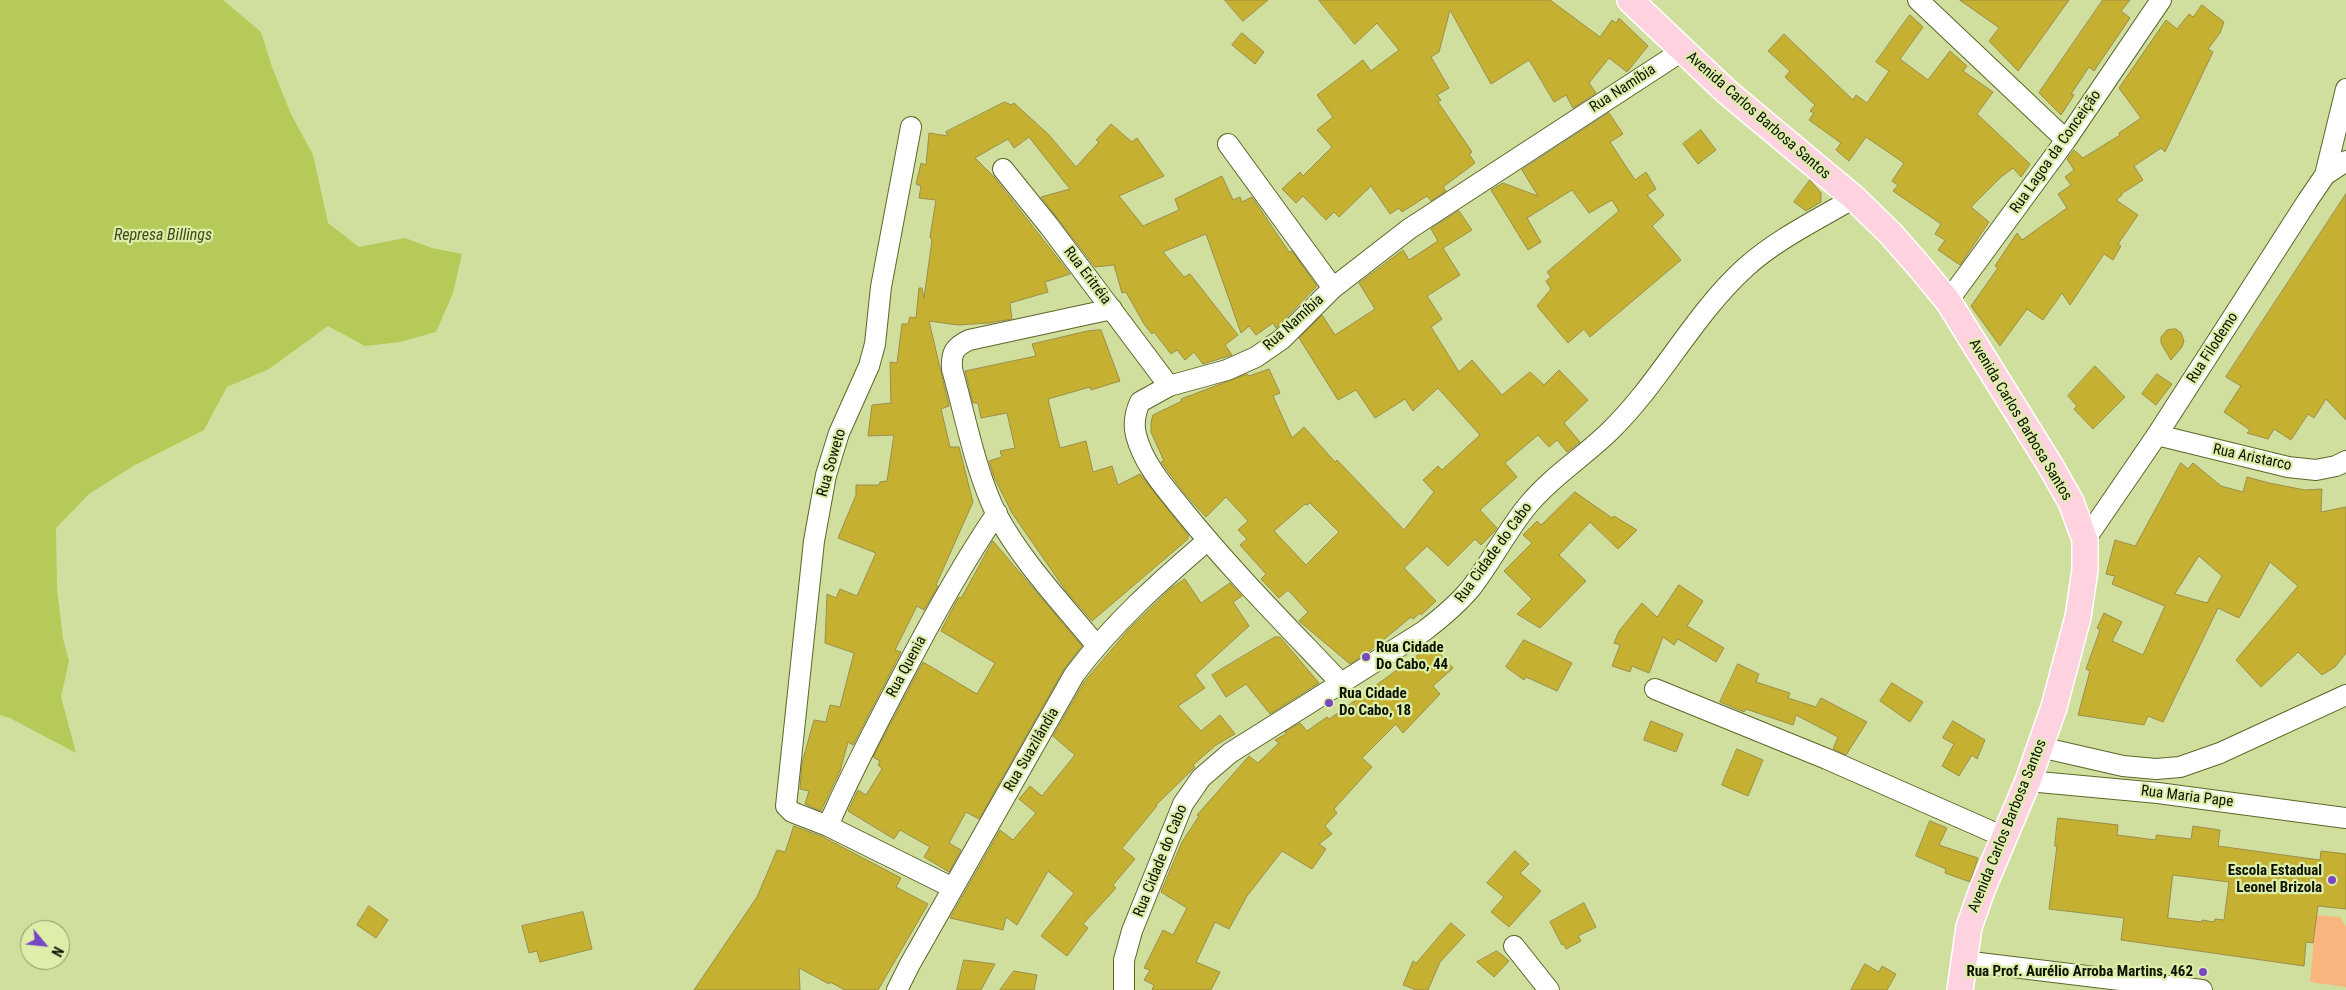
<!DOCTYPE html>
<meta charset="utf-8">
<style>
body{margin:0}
#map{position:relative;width:2346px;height:990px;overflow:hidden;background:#d0df9d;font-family:"Roboto Condensed",sans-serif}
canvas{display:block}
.north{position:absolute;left:20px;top:920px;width:50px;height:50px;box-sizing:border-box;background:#ddedaa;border:1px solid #8a9566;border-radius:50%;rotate:118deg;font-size:14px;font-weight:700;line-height:20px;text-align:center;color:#0e1200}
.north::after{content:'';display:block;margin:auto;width:18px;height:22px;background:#7848c0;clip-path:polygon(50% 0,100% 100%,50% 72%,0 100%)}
</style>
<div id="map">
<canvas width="2346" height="990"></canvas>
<div class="north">N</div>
</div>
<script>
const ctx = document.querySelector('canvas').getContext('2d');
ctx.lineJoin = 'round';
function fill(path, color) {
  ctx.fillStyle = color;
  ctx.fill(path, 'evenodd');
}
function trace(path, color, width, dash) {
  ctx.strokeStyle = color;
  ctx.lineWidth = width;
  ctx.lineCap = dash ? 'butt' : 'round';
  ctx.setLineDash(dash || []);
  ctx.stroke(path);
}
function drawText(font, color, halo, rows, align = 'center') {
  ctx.font = font + ' "Roboto Condensed",sans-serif';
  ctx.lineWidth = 4.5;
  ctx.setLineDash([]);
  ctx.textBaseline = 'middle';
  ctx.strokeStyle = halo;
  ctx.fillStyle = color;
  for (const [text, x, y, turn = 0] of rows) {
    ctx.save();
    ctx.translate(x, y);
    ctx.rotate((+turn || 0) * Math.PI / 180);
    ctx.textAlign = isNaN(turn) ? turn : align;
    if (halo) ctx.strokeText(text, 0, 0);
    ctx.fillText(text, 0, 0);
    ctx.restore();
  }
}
const green = new Path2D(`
 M 2312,915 L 2340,917 L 2346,927 L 2346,987 L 2310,982 L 2315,930 Z`);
const water = new Path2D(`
 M 0,0 L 223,0 L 261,32 L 272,67 L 291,114 L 313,155 L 328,223 L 359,247 L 405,238 L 432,248 L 462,254 L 453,293 L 436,332 L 400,342 L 365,346 L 328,326 L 269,369 L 227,387 L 204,430 L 133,466 L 89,494 L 56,528 L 57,588 L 63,639 L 69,661 L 61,697 L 76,753 L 10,718 L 0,715 Z`);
const building = new Path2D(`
 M 1225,0 L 1268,0 L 1243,21 Z
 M 1319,0 L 1550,0 L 1600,37 L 1612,20 L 1616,23 L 1619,18 L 1648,46 L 1627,72 L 1609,58 L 1589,83 L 1596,93 L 1573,108 L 1566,95 L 1554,102 L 1529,60 L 1491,84 L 1450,10 L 1439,52 L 1431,57 L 1449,88 L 1437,95 L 1441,100 L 1438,102 L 1472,152 L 1469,154 L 1475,163 L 1443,187 L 1446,191 L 1431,201 L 1427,196 L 1402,212 L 1399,208 L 1390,214 L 1371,186 L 1339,217 L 1334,212 L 1326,220 L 1303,196 L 1296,203 L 1282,189 L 1300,172 L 1303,176 L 1332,147 L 1317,130 L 1333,117 L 1317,95 L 1363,60 L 1371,71 L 1399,50 L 1377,23 L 1355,44 Z
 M 1960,0 L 2069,0 L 2018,71 L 1989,41 L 1999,28 Z
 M 2103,0 L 2130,0 L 2121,11 L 2130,18 L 2094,71 L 2089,67 L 2071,94 L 2074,95 L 2061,115 L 2039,93 Z
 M 2202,5 L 2224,22 L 2220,33 L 2208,49 L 2213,52 L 2165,152 L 2161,148 L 2134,166 L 2143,180 L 2121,194 L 2122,195 L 2116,200 L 2138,215 L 2118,244 L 2121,246 L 2113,260 L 2104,254 L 2070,305 L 2062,293 L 2043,320 L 2027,309 L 2000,346 L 1971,306 L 1998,268 L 1995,266 L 2017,233 L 2022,240 L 2067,208 L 2058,194 L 2071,185 L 2065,177 L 2074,170 L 2067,159 L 2074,150 L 2083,158 L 2120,135 L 2119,133 L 2141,118 L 2119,88 L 2166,20 L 2177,29 L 2189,14 L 2193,17 Z
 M 1910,15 L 1923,27 L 1900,59 L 1928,80 L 1950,51 L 1967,66 L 1963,71 L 1993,92 L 1977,114 L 2030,164 L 2021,177 L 2013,168 L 2001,177 L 1971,207 L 1989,222 L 1960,265 L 1938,250 L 1945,240 L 1935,234 L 1941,224 L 1893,191 L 1898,185 L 1892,181 L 1904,163 L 1866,137 L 1849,161 L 1836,150 L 1841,143 L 1809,120 L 1814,113 L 1810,111 L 1815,105 L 1785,77 L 1790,71 L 1768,51 L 1784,34 L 1853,100 L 1856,95 L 1867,103 L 1889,71 L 1876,62 Z
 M 1242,33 L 1264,52 L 1255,64 L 1232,45 Z
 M 1005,102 L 1011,105 L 1014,103 L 1049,135 L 1076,167 L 1099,142 L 1096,140 L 1111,124 L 1132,142 L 1137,138 L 1164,176 L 1119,196 L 1143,226 L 1179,210 L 1175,199 L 1222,176 L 1233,200 L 1240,197 L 1242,202 L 1252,197 L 1289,252 L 1292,251 L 1317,286 L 1276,328 L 1273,323 L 1256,335 L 1249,326 L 1241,333 L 1206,234 L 1163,252 L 1184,277 L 1190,274 L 1238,335 L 1225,345 L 1232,355 L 1203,364 L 1194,352 L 1185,360 L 1177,350 L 1171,354 L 1154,332 L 1152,334 L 1144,324 L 1126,292 L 1122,293 L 1114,265 L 1095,267 L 1041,197 L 1070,189 L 1029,137 L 1014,148 L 1008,139 L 975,158 L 994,177 L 1070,274 L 1045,282 L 1048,292 L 1010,303 L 1012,319 L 989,323 L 958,325 L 929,321 L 949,406 L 941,409 L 950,447 L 959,447 L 973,502 L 936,585 L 938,586 L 924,610 L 917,606 L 895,650 L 901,652 L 853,745 L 848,742 L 840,771 L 821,811 L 805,804 L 809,791 L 800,789 L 802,763 L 814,720 L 826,722 L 830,705 L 840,707 L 854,653 L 825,643 L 827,594 L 836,598 L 840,589 L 857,596 L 876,553 L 838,538 L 856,495 L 856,485 L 879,485 L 880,482 L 887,481 L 894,435 L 868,436 L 872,405 L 891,403 L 890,362 L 897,363 L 902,324 L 908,324 L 910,317 L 916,318 L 919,288 L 922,288 L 924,298 L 932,240 L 930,237 L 936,200 L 919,198 L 921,186 L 916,184 L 921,163 L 926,165 L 929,133 L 948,136 L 946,132 Z
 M 1609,113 L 1623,134 L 1610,142 L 1635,180 L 1646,172 L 1656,189 L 1647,195 L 1664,215 L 1652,226 L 1681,260 L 1590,337 L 1584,329 L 1568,343 L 1537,306 L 1551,289 L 1546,281 L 1551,277 L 1547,272 L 1619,211 L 1612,200 L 1589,213 L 1572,190 L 1527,218 L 1541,242 L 1528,250 L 1491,190 L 1503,183 L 1538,196 L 1522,170 Z
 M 1701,130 L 1716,150 L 1698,164 L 1683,144 Z
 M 1810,180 L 1821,193 L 1821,202 L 1806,211 L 1794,202 Z
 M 2346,194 L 2346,420 L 2326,399 L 2314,418 L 2308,414 L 2291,440 L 2274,429 L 2268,439 L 2247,433 L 2250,430 L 2224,412 L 2241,386 L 2226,377 Z
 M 1459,211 L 1472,230 L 1443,248 L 1460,275 L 1427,296 L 1442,319 L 1431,327 L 1459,372 L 1472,360 L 1502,395 L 1530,372 L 1544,385 L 1559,370 L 1588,400 L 1564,423 L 1580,442 L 1567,452 L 1557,440 L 1549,447 L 1538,435 L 1505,463 L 1517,477 L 1480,510 L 1497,528 L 1494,532 L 1481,545 L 1475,539 L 1448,566 L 1427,546 L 1404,568 L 1436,601 L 1421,615 L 1420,613 L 1413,619 L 1411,617 L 1382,641 L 1380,640 L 1371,650 L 1350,664 L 1299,621 L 1308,612 L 1288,590 L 1279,598 L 1261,579 L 1266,574 L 1240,545 L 1247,539 L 1238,530 L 1248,521 L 1226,497 L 1206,517 L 1184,493 L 1161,462 L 1164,461 L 1151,432 L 1151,422 L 1153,415 L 1182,401 L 1181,399 L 1247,374 L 1249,376 L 1269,369 L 1280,393 L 1273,396 L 1292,438 L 1304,427 L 1335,462 L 1337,460 L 1404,530 L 1434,492 L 1423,480 L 1438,466 L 1442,470 L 1480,435 L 1438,388 L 1413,411 L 1405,399 L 1375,418 L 1356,390 L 1338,400 L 1299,338 L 1322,315 L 1335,335 L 1375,309 L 1359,283 L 1403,250 L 1409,260 L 1438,241 L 1431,229 ZM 1310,503 L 1339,532 L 1306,565 L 1274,531 L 1305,504 L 1307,505 Z
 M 2176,329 L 2181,333 L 2184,341 L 2182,347 L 2171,360 L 2161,343 L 2161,337 L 2167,330 Z
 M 1101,330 L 1120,381 L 1091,390 L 1090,387 L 1048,399 L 1060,448 L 1086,441 L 1093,472 L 1112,466 L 1118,485 L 1140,474 L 1188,535 L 1188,539 L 1092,621 L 1066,591 L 1012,513 L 994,477 L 989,461 L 1002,457 L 1000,451 L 1015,448 L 1007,413 L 981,418 L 978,403 L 973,403 L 965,371 L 1036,356 L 1032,344 L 1087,331 Z
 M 2095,366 L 2125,397 L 2093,429 L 2074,409 L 2077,406 L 2068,396 Z
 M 2157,374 L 2172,384 L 2156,405 L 2142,394 Z
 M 2181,463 L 2188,469 L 2193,463 L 2221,486 L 2243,492 L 2247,477 L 2269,483 L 2305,490 L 2322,489 L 2321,512 L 2346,507 L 2346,653 L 2335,667 L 2322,675 L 2298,652 L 2261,687 L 2236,660 L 2298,586 L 2270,562 L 2239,618 L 2218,608 L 2163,722 L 2148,716 L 2144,725 L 2078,715 L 2090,671 L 2086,669 L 2100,630 L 2097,628 L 2104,613 L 2122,622 L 2112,641 L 2143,655 L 2165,606 L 2112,584 L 2115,576 L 2106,574 L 2115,540 L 2135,546 ZM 2199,556 L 2222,576 L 2207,603 L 2175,594 Z
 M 1575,492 L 1612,518 L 1614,516 L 1637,530 L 1618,549 L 1590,522 L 1559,555 L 1586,581 L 1540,628 L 1517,614 L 1532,599 L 1504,571 L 1532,543 L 1523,535 L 1537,521 L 1541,525 Z
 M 993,541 L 1082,646 L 1064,669 L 979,819 L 966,812 L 949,843 L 961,850 L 949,872 L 924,857 L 930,847 L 900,830 L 894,839 L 848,811 L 858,790 L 866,795 L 882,769 L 878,765 L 880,761 L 873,757 L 923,662 L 977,694 L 995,663 L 941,631 L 956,602 L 959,597 L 961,598 Z
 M 1185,579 L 1201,603 L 1230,583 L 1242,596 L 1233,602 L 1249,626 L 1195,675 L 1205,688 L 1178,706 L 1201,731 L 1220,715 L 1235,734 L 1216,745 L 1193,765 L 1195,767 L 1156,805 L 1157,806 L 1122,848 L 1135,859 L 1113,885 L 1116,888 L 1083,924 L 1088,928 L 1067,956 L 1041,936 L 1074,893 L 1048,871 L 1017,925 L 1006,917 L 1003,930 L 950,918 L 1000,830 L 1013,840 L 1036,813 L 1019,799 L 1030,786 L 1042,796 L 1075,755 L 1053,736 L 1084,682 L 1129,629 L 1170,589 Z
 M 1679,585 L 1703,601 L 1687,626 L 1724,648 L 1716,662 L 1678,639 L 1674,645 L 1663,637 L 1649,673 L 1632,666 L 1630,672 L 1612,666 L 1620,645 L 1614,643 L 1619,631 L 1642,603 L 1657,617 Z
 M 1275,637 L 1280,637 L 1319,683 L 1270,714 L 1246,684 L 1226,697 L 1212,675 Z
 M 1524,640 L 1572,663 L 1557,691 L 1526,677 L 1524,680 L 1506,667 Z
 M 1432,645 L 1453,668 L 1433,686 L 1440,694 L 1403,733 L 1396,724 L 1362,758 L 1372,767 L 1334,809 L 1337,813 L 1325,826 L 1332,834 L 1319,844 L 1326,849 L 1312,869 L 1282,851 L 1247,896 L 1229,929 L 1215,922 L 1196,962 L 1220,972 L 1211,990 L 1152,990 L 1154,985 L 1144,980 L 1150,970 L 1144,968 L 1163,930 L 1173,935 L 1187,908 L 1161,892 L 1182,842 L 1199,816 L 1197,815 L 1249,756 L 1258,763 L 1279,743 L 1275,740 L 1286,734 L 1285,732 L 1300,723 L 1307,731 L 1327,717 L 1329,719 Z
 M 1738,664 L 1759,674 L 1756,682 L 1790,693 L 1788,698 L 1816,707 L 1821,698 L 1867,722 L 1846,755 L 1833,749 L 1838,737 L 1796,715 L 1793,725 L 1746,709 L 1744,712 L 1720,702 Z
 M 1892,683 L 1923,702 L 1910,722 L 1880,701 Z
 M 1651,721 L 1683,734 L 1676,752 L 1644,740 Z
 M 1953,721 L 1985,740 L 1977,759 L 1972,755 L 1959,776 L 1942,766 L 1954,744 L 1943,738 Z
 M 1737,749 L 1763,760 L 1748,796 L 1722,785 Z
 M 2058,818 L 2118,825 L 2117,835 L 2156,840 L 2156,835 L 2191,839 L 2193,826 L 2220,830 L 2218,846 L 2320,860 L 2321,851 L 2346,854 L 2346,909 L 2318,906 L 2313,943 L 2306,942 L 2304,966 L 2121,940 L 2124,918 L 2049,909 L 2057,846 L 2055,846 ZM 2173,875 L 2229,882 L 2224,920 L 2215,919 L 2214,922 L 2202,920 L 2202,922 L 2168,918 Z
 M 1930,821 L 1947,828 L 1939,845 L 1978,858 L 1970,882 L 1945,873 L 1946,869 L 1916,856 Z
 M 794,826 L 823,837 L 901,878 L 896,887 L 928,904 L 878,990 L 845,990 L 830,982 L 829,984 L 799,968 L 800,990 L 694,990 L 757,897 L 777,850 L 785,852 Z
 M 1515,851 L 1529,864 L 1520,873 L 1541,891 L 1509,927 L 1491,912 L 1504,897 L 1487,883 Z
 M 1584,903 L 1596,927 L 1578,936 L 1581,941 L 1566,949 L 1564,944 L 1562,945 L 1550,922 Z
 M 369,906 L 388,920 L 376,938 L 357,925 Z
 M 583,912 L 592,949 L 540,962 L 537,951 L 529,953 L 522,926 Z
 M 1451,923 L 1465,935 L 1440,962 L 1428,990 L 1416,990 L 1403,985 L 1413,961 L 1416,963 Z
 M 1497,951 L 1509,961 L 1494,977 L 1477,962 Z
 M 964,960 L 995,964 L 981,990 L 957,990 Z
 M 1865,964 L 1879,972 L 1882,966 L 1896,974 L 1887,990 L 1851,990 Z
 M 1014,971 L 1037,975 L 1034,990 L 1000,990 Z`);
const minor = new Path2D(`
 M 1918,0 L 2066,140
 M 911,127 L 881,287 L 875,344 L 869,366 L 839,433 L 826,475 L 814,541 L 786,806 L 792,812 L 828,826 L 953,888
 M 1228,144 L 1333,288
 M 1003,169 L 1049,226 L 1169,386
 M 2325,175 L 2346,89
 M 1948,301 L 2066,140 L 2161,0
 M 2157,435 L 2288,467 L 2316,470 L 2336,466 L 2346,461
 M 2085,540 L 2157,435 L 2308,200 L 2325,175 L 2346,161
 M 1096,645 C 1062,603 1023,563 997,515 C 976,474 965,415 952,369 C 951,353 954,347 969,340 L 1112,309
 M 1341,683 C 1287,626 1231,570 1182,509 C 1164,487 1143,463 1136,435 C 1133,423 1135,413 1140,402 L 1169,386 L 1227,370 L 1256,357 L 1282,339 L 1333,288 L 1409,229 L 1682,51
 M 1655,689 L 1827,759 L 2004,837
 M 2040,747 L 2123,766 L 2156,769 L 2180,767 L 2220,753 L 2346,695
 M 2028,781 L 2158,793 L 2346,818
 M 828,826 C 849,777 874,730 899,682 C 929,624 960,567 997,513
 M 1514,946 L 1549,990
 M 1963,961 L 2202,990
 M 897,990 L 910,964 L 1074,675 C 1112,624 1159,582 1207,541
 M 1124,990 L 1124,960 L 1132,931 L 1183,804 L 1201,778 L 1230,753 L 1424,631 C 1441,618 1457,605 1471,588 C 1492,561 1507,530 1529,504 C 1552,476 1585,456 1611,430 C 1661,381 1693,315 1746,267 C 1777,239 1817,220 1854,198`);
const major = new Path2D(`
 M 1630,0 L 1727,92 L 1854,198 L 1891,234 L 1919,266 L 1948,301 L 2050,465 L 2071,502 L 2085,540 L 2085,570 L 2078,617 L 2054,707 L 2028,781 L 1982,890 L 1969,927 L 1960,990`);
const markers = [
 [1366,657,5,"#7848c0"],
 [1329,703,5,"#7848c0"],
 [2332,880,5,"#7848c0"],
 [2203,972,5,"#7848c0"]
];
const streetNames = [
 ["Rua Namíbia",1623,89,-33],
 ["Avenida Carlos Barbosa Santos",1758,116,41],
 ["Rua Lagoa da Conceição",2056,152,-55],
 ["Rua Eritréia",1087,276,53],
 ["Rua Namíbia",1294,323,-42],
 ["Rua Filodemo",2213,348,-57],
 ["Avenida Carlos Barbosa Santos",2020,420,59],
 ["Rua Aristarco",2252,458,12],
 ["Rua Soweto",832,463,-74],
 ["Rua Cidade do Cabo",1494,553,-54],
 ["Rua Quenia",907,667,-62],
 ["Rua Suazilândia",1032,750,-60],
 ["Rua Maria Pape",2187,797,7],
 ["Avenida Carlos Barbosa Santos",2008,826,-68],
 ["Rua Cidade do Cabo",1161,861,-68]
];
const poiNames = [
 ["Rua Cidade",1376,648],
 ["Do Cabo, 44",1376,665],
 ["Rua Cidade",1339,694],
 ["Do Cabo, 18",1339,711],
 ["Escola Estadual",2322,871,"right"],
 ["Leonel Brizola",2322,888,"right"],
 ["Rua Prof. Aurélio Arroba Martins, 462",2193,972,"right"]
];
const waterNames = [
 ["Represa Billings",163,236]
];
fill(green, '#fab47d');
fill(water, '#b5ca59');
fill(building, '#c6b031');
trace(building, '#9a8e4c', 1);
trace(minor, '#5c6728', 22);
trace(major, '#fff', 28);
trace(minor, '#fff', 20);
trace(major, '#ffd2e0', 25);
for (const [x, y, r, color] of markers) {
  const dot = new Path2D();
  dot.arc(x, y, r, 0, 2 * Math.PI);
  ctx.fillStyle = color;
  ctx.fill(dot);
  trace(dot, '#ddedaa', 2);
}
drawText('15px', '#0e1200', '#ddedaa', streetNames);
drawText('bold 15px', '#0e1200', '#ddedaa', poiNames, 'left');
drawText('italic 16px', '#41491c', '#ddedaa', waterNames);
</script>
